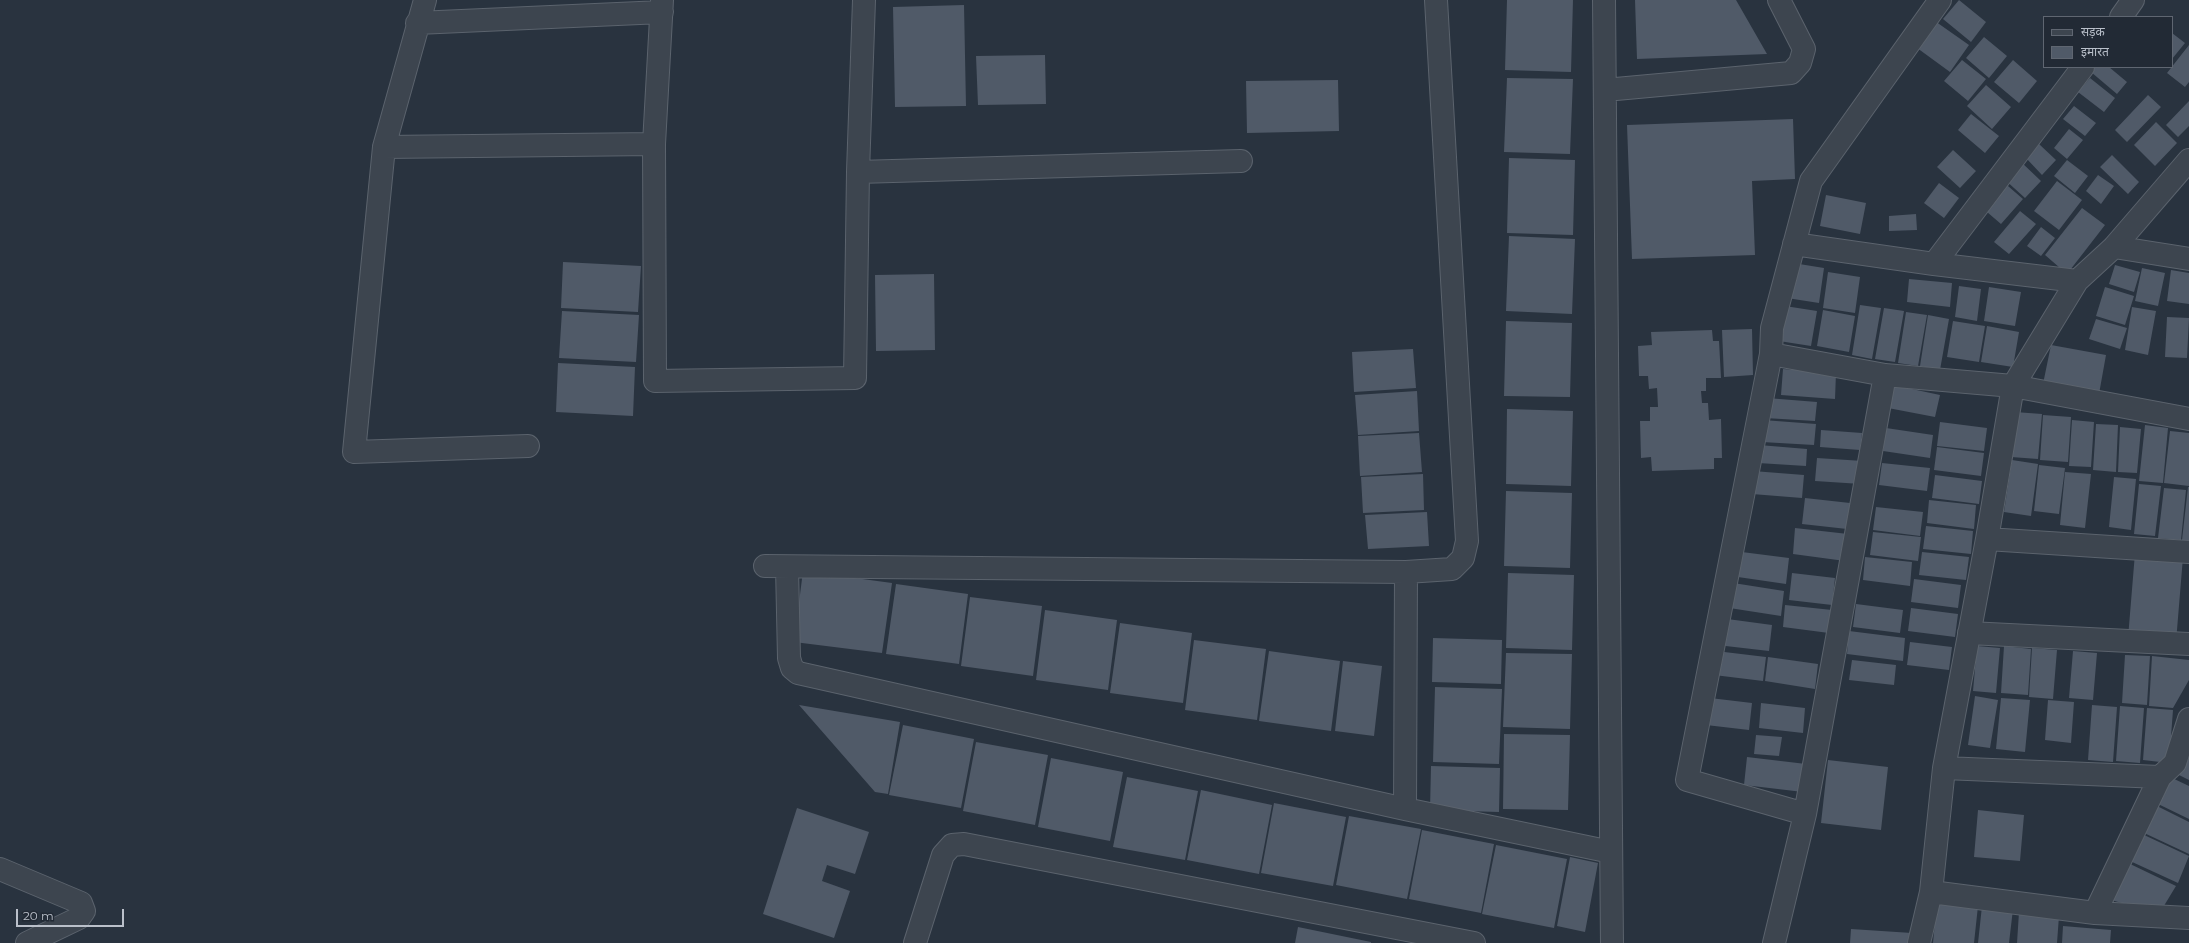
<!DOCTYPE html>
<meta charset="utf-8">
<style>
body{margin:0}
#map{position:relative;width:2189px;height:943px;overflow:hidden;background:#29333f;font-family:Montserrat,"Noto Sans Devanagari",sans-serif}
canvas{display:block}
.legend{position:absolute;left:2043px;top:16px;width:130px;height:52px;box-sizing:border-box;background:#222a35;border:1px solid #5f6671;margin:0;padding:5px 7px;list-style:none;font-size:12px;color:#bac0ca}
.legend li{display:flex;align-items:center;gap:8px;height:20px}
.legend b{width:20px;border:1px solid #5f6671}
.scale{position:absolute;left:16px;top:909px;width:108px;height:18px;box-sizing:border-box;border:2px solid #bac0ca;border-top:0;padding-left:5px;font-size:12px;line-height:14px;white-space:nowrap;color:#bac0ca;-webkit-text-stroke:3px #222a35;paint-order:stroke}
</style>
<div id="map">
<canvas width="2189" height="943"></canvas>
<ul class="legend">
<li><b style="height:5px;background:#3d454f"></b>सड़क</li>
<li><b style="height:11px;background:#505a68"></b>इमारत</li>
</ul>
<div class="scale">20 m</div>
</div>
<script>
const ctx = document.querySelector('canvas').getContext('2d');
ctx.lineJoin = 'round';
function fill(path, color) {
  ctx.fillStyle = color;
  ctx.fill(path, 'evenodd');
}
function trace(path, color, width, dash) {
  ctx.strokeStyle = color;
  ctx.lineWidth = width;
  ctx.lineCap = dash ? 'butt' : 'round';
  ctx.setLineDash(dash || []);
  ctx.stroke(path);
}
const building = new Path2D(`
 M 1507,0 L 1573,0 L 1571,72 L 1505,70 Z
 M 1635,0 L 1736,0 L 1767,54 L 1637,59 Z
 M 1959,0 L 1986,22 L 1971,42 L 1943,19 Z
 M 964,5 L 966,106 L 895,107 L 893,7 Z
 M 1932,19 L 1969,45 L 1950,72 L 1913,45 Z
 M 2172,33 L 2185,43 L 2172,59 Z
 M 1984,37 L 2007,56 L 1989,78 L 1966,58 Z
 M 2189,45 L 2189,82 L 2185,87 L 2167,73 Z
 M 1045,55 L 1046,104 L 978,105 L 976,56 Z
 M 1962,60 L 1986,79 L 1968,101 L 1944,81 Z
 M 2013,60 L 2037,81 L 2019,103 L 1994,82 Z
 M 2095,67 L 2109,67 L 2127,82 L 2117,94 L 2091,72 Z
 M 1507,78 L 1573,79 L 1570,154 L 1504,152 Z
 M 2090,78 L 2115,98 L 2104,112 L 2078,92 Z
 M 1338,80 L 1339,131 L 1247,133 L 1246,81 Z
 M 1986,85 L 2011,107 L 1992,129 L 1967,106 Z
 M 2148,95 L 2161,107 L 2127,142 L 2115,130 Z
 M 2189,101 L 2189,126 L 2178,137 L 2166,125 Z
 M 2074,106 L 2096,123 L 2085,136 L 2063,119 Z
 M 1971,114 L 1999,136 L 1985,153 L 1958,130 Z
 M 1793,119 L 1795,179 L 1752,181 L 1755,255 L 1632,259 L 1627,125 Z
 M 2156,122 L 2177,143 L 2155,166 L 2134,145 Z
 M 2069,129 L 2083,140 L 2067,159 L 2054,148 Z
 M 2039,144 L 2056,160 L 2042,175 L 2026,158 Z
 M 1953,150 L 1976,171 L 1960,188 L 1937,167 Z
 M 2112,155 L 2139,182 L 2128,194 L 2100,167 Z
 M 1509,158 L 1575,160 L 1573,235 L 1507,233 Z
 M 2067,160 L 2088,176 L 2075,193 L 2054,176 Z
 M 2020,161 L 2041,181 L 2025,198 L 2003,178 Z
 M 2098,175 L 2114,186 L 2101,204 L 2086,191 Z
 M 2001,180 L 2023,199 L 2001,224 L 1980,206 Z
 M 2057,181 L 2082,200 L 2059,230 L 2034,211 Z
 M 1939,183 L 1959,198 L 1944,218 L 1924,203 Z
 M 1826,195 L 1866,203 L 1860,234 L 1820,226 Z
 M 2082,208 L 2105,225 L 2067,274 L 2045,255 Z
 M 2020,211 L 2036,224 L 2009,254 L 1994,242 Z
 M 1916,214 L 1917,230 L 1889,231 L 1889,216 Z
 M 2041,227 L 2055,238 L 2041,256 L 2027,246 Z
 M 1509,236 L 1575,239 L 1572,314 L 1506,311 Z
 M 563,262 L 641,266 L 638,312 L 561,308 Z
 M 1793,263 L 1824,268 L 1819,303 L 1787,298 Z
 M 2115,265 L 2140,272 L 2134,292 L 2109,284 Z
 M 2142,268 L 2165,273 L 2158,306 L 2135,301 Z
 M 2171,270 L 2189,273 L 2189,304 L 2167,301 Z
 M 1828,272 L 1860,277 L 1855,313 L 1823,308 Z
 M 934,274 L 935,350 L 876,351 L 875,275 Z
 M 1909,279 L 1952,283 L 1950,307 L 1907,302 Z
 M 1959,286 L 1981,289 L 1977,321 L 1955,317 Z
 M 1989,287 L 2021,292 L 2015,326 L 1984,321 Z
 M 2105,287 L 2134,296 L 2125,325 L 2096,316 Z
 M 1860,305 L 1881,308 L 1872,359 L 1852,355 Z
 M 1785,306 L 1817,311 L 1811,346 L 1779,341 Z
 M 2132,307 L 2156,311 L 2148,355 L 2125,350 Z
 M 1884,308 L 1904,311 L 1895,362 L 1875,359 Z
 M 1823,310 L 1855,316 L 1849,352 L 1817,346 Z
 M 562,311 L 639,315 L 636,362 L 559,358 Z
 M 1906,312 L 1927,315 L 1918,366 L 1898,363 Z
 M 1928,315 L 1949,319 L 1940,370 L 1920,366 Z
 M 2167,317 L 2189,318 L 2187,358 L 2165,357 Z
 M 2096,319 L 2127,328 L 2120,349 L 2089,339 Z
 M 1506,321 L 1572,323 L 1570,397 L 1504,396 Z
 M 1953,321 L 1985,326 L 1979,362 L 1947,357 Z
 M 1987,326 L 2019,332 L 2013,367 L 1981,362 Z
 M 1752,329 L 1753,375 L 1724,377 L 1722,330 Z
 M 1712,330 L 1713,341 L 1719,341 L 1721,378 L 1706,378 L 1706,391 L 1701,391 L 1702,403 L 1708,403 L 1709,420 L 1721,419 L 1722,458 L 1714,458 L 1714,469 L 1652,471 L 1651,457 L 1641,458 L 1640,421 L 1650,421 L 1650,407 L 1658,407 L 1657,388 L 1649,389 L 1648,376 L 1639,376 L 1638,346 L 1652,345 L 1651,332 Z
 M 2051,345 L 2106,355 L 2099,394 L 2043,384 Z
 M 1413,349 L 1416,388 L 1354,392 L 1352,352 Z
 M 558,363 L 635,367 L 633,416 L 556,412 Z
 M 1783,369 L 1836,373 L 1835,399 L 1781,395 Z
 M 1893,385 L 1940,395 L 1935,417 L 1888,408 Z
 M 1417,391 L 1419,431 L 1358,435 L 1355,395 Z
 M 1767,398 L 1817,402 L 1815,421 L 1765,418 Z
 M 1507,409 L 1573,411 L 1571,486 L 1506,484 Z
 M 2015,412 L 2042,414 L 2038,459 L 2011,457 Z
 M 2043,415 L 2071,417 L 2068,462 L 2040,460 Z
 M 1763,420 L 1816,424 L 1814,445 L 1762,442 Z
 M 2072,420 L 2094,422 L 2091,467 L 2069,466 Z
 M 1940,422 L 1987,428 L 1984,451 L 1937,446 Z
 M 2096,424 L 2118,425 L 2116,472 L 2093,470 Z
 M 2145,425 L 2168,428 L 2163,483 L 2139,481 Z
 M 2120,427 L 2141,429 L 2137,473 L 2118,472 Z
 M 1886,428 L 1933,435 L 1930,458 L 1883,451 Z
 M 1821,430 L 1862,433 L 1860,450 L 1820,447 Z
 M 2170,431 L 2189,433 L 2189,486 L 2164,483 Z
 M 1419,433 L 1422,472 L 1360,476 L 1358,436 Z
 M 1759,445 L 1807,449 L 1806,466 L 1758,463 Z
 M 1937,447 L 1984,453 L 1981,476 L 1934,470 Z
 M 1817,458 L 1863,461 L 1861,484 L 1815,481 Z
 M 2012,460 L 2038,464 L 2031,516 L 2004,512 Z
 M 1882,463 L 1930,468 L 1927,491 L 1879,485 Z
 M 2039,465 L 2065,468 L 2059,514 L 2034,511 Z
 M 1753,471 L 1804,475 L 1802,498 L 1752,494 Z
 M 2065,472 L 2091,474 L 2085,528 L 2060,525 Z
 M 1423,474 L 1424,510 L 1363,513 L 1361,477 Z
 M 1935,475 L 1982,481 L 1979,504 L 1932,498 Z
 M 2114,477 L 2136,479 L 2131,530 L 2109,527 Z
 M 2139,484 L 2161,486 L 2155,536 L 2134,534 Z
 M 2188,487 L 2189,487 L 2189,540 L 2182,540 Z
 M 2164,488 L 2186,490 L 2181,540 L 2158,538 Z
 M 1506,491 L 1572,493 L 1570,568 L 1504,566 Z
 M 1805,498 L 1850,503 L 1847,529 L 1802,524 Z
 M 1929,500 L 1976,505 L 1974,529 L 1927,523 Z
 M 1876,507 L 1923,512 L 1920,536 L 1873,530 Z
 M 1427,512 L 1429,546 L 1368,549 L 1365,515 Z
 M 1926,526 L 1973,531 L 1971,554 L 1923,549 Z
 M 1795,528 L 1848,534 L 1845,561 L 1793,554 Z
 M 1873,532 L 1921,537 L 1918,561 L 1870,555 Z
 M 1734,551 L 1789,558 L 1786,584 L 1731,576 Z
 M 1922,552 L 1969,557 L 1966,580 L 1919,575 Z
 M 2135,553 L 2183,557 L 2176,642 L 2128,638 Z
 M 1865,557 L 1912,562 L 1910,586 L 1863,580 Z
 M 803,571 L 892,583 L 882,653 L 794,642 Z
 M 1508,573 L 1574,575 L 1572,650 L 1506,648 Z
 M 1792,573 L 1835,578 L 1832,605 L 1789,600 Z
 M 1914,579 L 1961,585 L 1958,608 L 1911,602 Z
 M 1727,582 L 1784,591 L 1781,616 L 1723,607 Z
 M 896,584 L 968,594 L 959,664 L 886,654 Z
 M 970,597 L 1042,606 L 1033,676 L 961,666 Z
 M 1856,604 L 1903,610 L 1900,633 L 1853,627 Z
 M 1785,605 L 1832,610 L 1829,633 L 1783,627 Z
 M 1911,608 L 1958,614 L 1955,637 L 1908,631 Z
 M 1045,610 L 1117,620 L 1108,690 L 1036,680 Z
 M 1720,618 L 1772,625 L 1769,651 L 1717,645 Z
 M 1120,623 L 1192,633 L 1183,703 L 1110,693 Z
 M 1849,631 L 1905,638 L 1903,661 L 1847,654 Z
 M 1433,638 L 1502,640 L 1501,684 L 1432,682 Z
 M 1194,640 L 1266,649 L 1257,720 L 1185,710 Z
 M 1910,642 L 1952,647 L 1949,670 L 1907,665 Z
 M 1977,646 L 2000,648 L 1996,693 L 1973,691 Z
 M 2004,646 L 2031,649 L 2028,695 L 2001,693 Z
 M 2032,648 L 2057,650 L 2053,699 L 2029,697 Z
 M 1269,651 L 1340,661 L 1331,731 L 1259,721 Z
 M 1716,651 L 1766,657 L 1763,681 L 1714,675 Z
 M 2073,651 L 2097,653 L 2093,700 L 2069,698 Z
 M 1506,653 L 1572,654 L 1570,729 L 1503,727 Z
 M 2125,655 L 2150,656 L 2147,705 L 2122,703 Z
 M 2152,656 L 2189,660 L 2189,680 L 2173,708 L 2149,706 Z
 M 1768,657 L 1818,664 L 1815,689 L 1765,681 Z
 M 1852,660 L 1896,665 L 1894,685 L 1849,680 Z
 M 1343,661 L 1382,666 L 1374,736 L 1335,731 Z
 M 1435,687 L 1502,689 L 1499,764 L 1433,762 Z
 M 1975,696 L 1998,700 L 1990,748 L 1968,745 Z
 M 1710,698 L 1752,703 L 1749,730 L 1706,725 Z
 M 2001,698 L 2030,700 L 2025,752 L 1996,749 Z
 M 2048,700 L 2074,702 L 2071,743 L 2045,740 Z
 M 1761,703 L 1805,708 L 1803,733 L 1759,728 Z
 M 799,705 L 900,722 L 888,794 L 875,792 Z
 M 2092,705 L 2117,707 L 2113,762 L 2088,760 Z
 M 2120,706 L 2144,708 L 2140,763 L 2116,761 Z
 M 2147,708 L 2173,710 L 2169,763 L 2143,760 Z
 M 903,725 L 974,739 L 961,808 L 889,795 Z
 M 1504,734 L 1570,735 L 1568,810 L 1503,809 Z
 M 1756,735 L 1782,737 L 1779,756 L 1754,754 Z
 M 976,742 L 1048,755 L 1035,825 L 963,811 Z
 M 2189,746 L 2189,780 L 2173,772 Z
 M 1747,757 L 1806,764 L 1803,792 L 1744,785 Z
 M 1051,758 L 1123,772 L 1110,841 L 1038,827 Z
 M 1828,760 L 1888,767 L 1881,830 L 1821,823 Z
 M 1431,766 L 1500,768 L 1499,812 L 1430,810 Z
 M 2168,776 L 2189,786 L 2189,819 L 2156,803 Z
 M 1127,777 L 1198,791 L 1185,860 L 1113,847 Z
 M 1201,790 L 1272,805 L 1259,874 L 1187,860 Z
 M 1274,803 L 1346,817 L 1333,886 L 1261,873 Z
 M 2155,805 L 2189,822 L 2189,854 L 2142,832 Z
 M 797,808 L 869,832 L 855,874 L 827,865 L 822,881 L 850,891 L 834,938 L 763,914 Z
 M 1978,810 L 2024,815 L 2020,861 L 1974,857 Z
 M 1349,816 L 1421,829 L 1407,899 L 1336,885 Z
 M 1422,830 L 1494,844 L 1481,913 L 1409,899 Z
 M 2142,834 L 2189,856 L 2178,883 L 2130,861 Z
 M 1496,845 L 1567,859 L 1554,928 L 1482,914 Z
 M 1570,857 L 1598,863 L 1585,932 L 1557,926 Z
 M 2126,862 L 2176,886 L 2159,914 L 2108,899 Z
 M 1937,902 L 1978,906 L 1974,943 L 1933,943 Z
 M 1982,906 L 2013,909 L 2009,943 L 1978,943 Z
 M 2019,912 L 2059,916 L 2057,943 L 2017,943 Z
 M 2063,926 L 2111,930 L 2110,943 L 2062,943 Z
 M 1298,927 L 1371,942 L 1371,943 L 1295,943 Z
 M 1851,929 L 1912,933 L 1911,943 L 1850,943 Z`);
const minor = new Path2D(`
 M 425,0 L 384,147 L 354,452 L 528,446
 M 662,0 L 654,144 L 655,381 L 855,378 L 858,172 L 864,0
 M 1604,0 L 1612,943
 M 2121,17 L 2133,0
 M 417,23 L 662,12
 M 1605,90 L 1791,73 L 1800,63 L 1804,49 L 1779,0
 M 384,147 L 654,144
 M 858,172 L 1241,161
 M 1794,244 L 1934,264 L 2083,67
 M 2114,247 L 2189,259
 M 1934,264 L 2077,281
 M 1771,354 L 1885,375 L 2013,386 L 2189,419
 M 1987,539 L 2189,552
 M 765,566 L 1406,572 L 1452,569 L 1463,558 L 1467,541 L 1436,0
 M 787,567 L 789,658 L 792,668 L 798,673 L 1405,809 L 1611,852
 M 1969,633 L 2189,644
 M 1944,768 L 2160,777
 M 1405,809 L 1406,572
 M 1805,814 L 1687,780 L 1771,354 L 1772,328 L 1811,181 L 1940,0
 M 0,869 L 81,903 L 84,911 L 79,918 L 27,943
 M 1931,892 L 2095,913 L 2189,918
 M 2095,913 L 2160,777 L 2175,763 L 2189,719
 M 915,943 L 943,855 L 952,845 L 964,844 L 1474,943
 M 1774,943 L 1805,814 L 1885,375
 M 1919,943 L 1931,892 L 1944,768 L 1987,539 L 2013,386 L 2077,281 L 2114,247 L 2189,160`);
fill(building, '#505a68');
trace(minor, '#5b636d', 24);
trace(minor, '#3d454f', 22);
</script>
